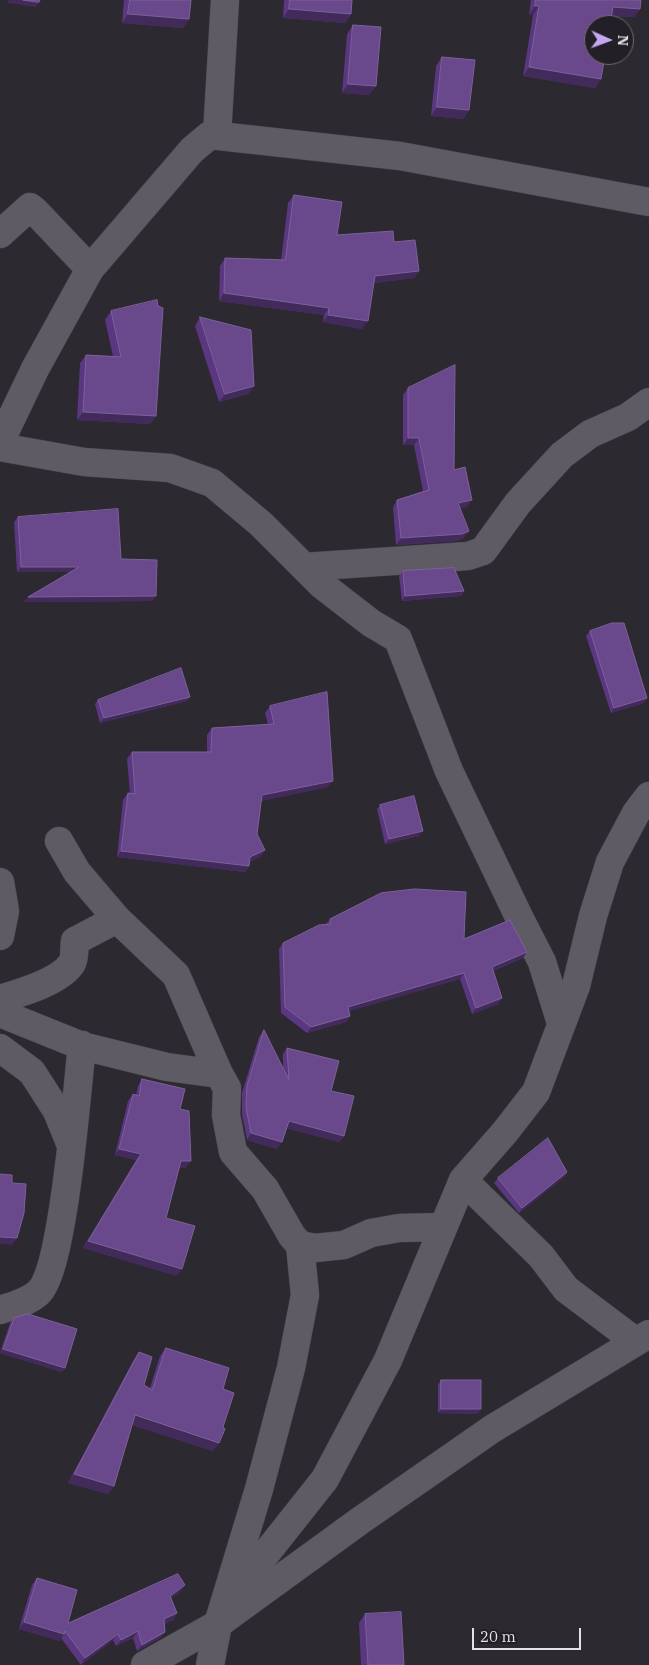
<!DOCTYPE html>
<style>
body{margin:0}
#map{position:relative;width:649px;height:1665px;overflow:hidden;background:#2c2930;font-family:"IBM Plex Serif",serif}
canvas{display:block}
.north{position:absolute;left:584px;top:15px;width:50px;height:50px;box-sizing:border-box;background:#221f26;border:1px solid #706d74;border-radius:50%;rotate:92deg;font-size:14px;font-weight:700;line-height:20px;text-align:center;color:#e4e2e8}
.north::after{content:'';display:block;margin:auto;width:18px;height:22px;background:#c5a7f1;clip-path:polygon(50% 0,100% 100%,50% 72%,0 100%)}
.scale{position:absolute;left:472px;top:1628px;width:109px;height:22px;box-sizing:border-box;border:2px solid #e4e2e8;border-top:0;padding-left:6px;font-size:15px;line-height:18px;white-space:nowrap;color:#e4e2e8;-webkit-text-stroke:4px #221f26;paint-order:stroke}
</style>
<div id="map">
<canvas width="649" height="1665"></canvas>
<div class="north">N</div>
<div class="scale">20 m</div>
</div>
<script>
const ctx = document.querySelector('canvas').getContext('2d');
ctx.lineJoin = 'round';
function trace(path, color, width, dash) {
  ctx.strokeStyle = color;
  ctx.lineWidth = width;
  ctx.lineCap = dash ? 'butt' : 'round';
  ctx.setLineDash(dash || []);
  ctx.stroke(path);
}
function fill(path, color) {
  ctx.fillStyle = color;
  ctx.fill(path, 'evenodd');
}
const minor = new Path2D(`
 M 217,135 L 225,0
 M 0,234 L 30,207 L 35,211 L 90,269
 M 0,442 L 35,369 L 90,269 L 192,150 L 210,135 L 400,156 L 649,202
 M 0,447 L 84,462 L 170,468 L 212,483 L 261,524 L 322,585 L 371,623 L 398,639 L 449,771 L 519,917 L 542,962 L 561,1023
 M 304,567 L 468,556 L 483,551 L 518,503 L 562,455 L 590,434 L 628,417 L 649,402
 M 0,882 L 5,911 L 0,936
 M 117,919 L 176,975 L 219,1074
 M 0,999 C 20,993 60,982 72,963 C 75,958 74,947 75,941 L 117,919 L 77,872 L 59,841
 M 0,1013 L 82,1046 L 167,1067 L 219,1074 L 227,1088 L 226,1115 L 233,1152 L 265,1189 L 292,1236 L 300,1245 L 315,1248 L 344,1245 L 371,1233 L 399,1228 L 443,1227
 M 0,1048 L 32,1072 L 57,1111 L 70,1143
 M 463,1180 L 541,1256 L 566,1289 L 635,1341
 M 0,1310 C 13,1306 28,1302 38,1293 C 64,1270 77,1088 82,1045
 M 218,1624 L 253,1570 L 325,1479 L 388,1360 L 463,1180 L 505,1132 L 536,1092 L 576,986 L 593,916 L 610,862 L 636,813 L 649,796
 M 145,1665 L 218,1624 L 361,1520 L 492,1429 L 649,1334
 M 210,1665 L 218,1624 L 259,1489 L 291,1368 L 305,1295 L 300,1245`);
const wall = new Path2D(`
 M 124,0 L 191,0 L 189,19 L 183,28 L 122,23 Z
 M 284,0 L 352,0 L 351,14 L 345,23 L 283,18 Z
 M 531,0 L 641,0 L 640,9 L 634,17 L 612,16 L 601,79 L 595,88 L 523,76 L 533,15 L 529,15 Z
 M 353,25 L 376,86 L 369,95 L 342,93 L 347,34 Z
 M 442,57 L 469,110 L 463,119 L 431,116 L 436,66 Z
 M 294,195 L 337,235 L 394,242 L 419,271 L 414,278 L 374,283 L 362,329 L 323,322 L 324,315 L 219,301 L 220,266 L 225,258 L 281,260 L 288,203 Z
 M 111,311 L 156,416 L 150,424 L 77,420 L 80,363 L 86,355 L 113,356 L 105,320 Z
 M 200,317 L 254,386 L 248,394 L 219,402 L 195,326 Z
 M 408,388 L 454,470 L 467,507 L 460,508 L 464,538 L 457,541 L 396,545 L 393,507 L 397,500 L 423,491 L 414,445 L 403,445 L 403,395 Z
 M 18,517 L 121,559 L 153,601 L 24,602 L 28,597 L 71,572 L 17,572 L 14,522 Z
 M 403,571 L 464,591 L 461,596 L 402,601 L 399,576 Z
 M 590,631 L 644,703 L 611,713 L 586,636 Z
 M 98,700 L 187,701 L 100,723 L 95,704 Z
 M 270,706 L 328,787 L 261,801 L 257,834 L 265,850 L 260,857 L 249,862 L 249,866 L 245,872 L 117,857 L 123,800 L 128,793 L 130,794 L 127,759 L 132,752 L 207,752 L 207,735 L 212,728 L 268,724 L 265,713 Z
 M 380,805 L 419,836 L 385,844 L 377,809 Z
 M 330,919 L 464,939 L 523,958 L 493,971 L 502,998 L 498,1004 L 472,1014 L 460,979 L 349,1011 L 350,1016 L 346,1022 L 307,1033 L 281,1013 L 279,949 L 283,943 L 326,924 Z
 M 264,1030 L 283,1069 L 283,1054 L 287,1048 L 331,1091 L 344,1136 L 339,1142 L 286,1128 L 277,1149 L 247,1140 L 242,1114 L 242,1093 L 259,1037 Z
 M 142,1079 L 180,1109 L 186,1168 L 179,1168 L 166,1218 L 177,1276 L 83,1248 L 136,1160 L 115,1155 L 128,1101 L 133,1094 L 136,1095 L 138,1086 Z
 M 567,1172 L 564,1177 L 519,1213 L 494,1183 L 498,1178 Z
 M 14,1318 L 65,1368 L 62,1372 L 0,1353 L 10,1323 Z
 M 166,1348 L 223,1389 L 223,1427 L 219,1443 L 213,1451 L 132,1425 L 114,1486 L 108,1494 L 68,1483 L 133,1361 L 139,1352 L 144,1385 L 150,1388 L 160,1356 Z
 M 441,1380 L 478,1414 L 438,1413 L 438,1385 Z
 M 37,1578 L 68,1623 L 180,1592 L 171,1598 L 177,1613 L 173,1620 L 164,1624 L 165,1632 L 160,1638 L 137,1651 L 133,1638 L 116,1646 L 113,1640 L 81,1665 L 61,1638 L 60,1641 L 19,1629 L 32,1585 Z
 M 365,1614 L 404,1665 L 361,1665 L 359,1623 Z`);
const shadedWall = new Path2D(`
 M 9,0 L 23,0 L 39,2 L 36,7 L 7,3 Z
 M 535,6 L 539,6 L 533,15 L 529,15 Z
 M 613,7 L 640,9 L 634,17 L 607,16 Z
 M 289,9 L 351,14 L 345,23 L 283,18 Z
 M 128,14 L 189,19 L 183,28 L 122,23 Z
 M 529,67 L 601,79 L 595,88 L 523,76 Z
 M 348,84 L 376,86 L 369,95 L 342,93 Z
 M 437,107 L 469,110 L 463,119 L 431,116 Z
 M 419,271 L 414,278 L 370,284 L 375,276 Z
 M 224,293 L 329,308 L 324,315 L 219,301 Z
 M 328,315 L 368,321 L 362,329 L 323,322 Z
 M 254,386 L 248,394 L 219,402 L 225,394 Z
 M 83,412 L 156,416 L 150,424 L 77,420 Z
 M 408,438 L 419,438 L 414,445 L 403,445 Z
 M 472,500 L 467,507 L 453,510 L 458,503 Z
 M 469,531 L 464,538 L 457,541 L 396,545 L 401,538 Z
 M 21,567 L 79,567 L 75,572 L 17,572 Z
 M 464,591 L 461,596 L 402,601 L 405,596 Z
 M 156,596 L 153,601 L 24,602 L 28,597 Z
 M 190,697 L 187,701 L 100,723 L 104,718 Z
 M 647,698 L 644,703 L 611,713 L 614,708 Z
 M 333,781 L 328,787 L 257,802 L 262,795 Z
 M 423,831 L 419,836 L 385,844 L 389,839 Z
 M 265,850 L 260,857 L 245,864 L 250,857 Z
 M 121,851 L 249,866 L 245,872 L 117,857 Z
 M 527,952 L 523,958 L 487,973 L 492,967 Z
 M 464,973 L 460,979 L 343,1013 L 348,1007 Z
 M 502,998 L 498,1004 L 472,1014 L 476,1008 Z
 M 350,1016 L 346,1022 L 307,1033 L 311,1027 Z
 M 289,1121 L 344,1136 L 339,1142 L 284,1128 Z
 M 251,1133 L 282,1142 L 277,1149 L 247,1140 Z
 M 119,1149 L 141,1154 L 136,1160 L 115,1155 Z
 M 181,1161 L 191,1161 L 186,1168 L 176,1168 Z
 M 567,1172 L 564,1177 L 519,1213 L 522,1208 Z
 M 0,1237 L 17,1238 L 12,1245 L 0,1244 Z
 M 88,1241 L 182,1269 L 177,1276 L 83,1248 Z
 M 3,1349 L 65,1368 L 62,1372 L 0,1353 Z
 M 441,1409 L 481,1409 L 478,1414 L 438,1413 Z
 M 135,1415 L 219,1443 L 213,1451 L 129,1424 Z
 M 74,1474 L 114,1486 L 108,1494 L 68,1483 Z
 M 185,1585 L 180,1592 L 165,1603 L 170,1596 Z
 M 177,1613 L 173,1620 L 159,1626 L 164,1619 Z
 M 24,1622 L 64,1634 L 60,1641 L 19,1629 Z
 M 138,1631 L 133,1638 L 116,1646 L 121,1640 Z
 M 165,1632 L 160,1638 L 137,1651 L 142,1645 Z
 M 118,1634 L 113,1640 L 81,1665 L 85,1658 Z`);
const building = new Path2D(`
 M 23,0 L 40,0 L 39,2 Z
 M 130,0 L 191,0 L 189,19 L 128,14 Z
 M 290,0 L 352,0 L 351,14 L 289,9 Z
 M 536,0 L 641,0 L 640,9 L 613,7 L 610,25 L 594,25 L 594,55 L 605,55 L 601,79 L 529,67 L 539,6 L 535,6 Z
 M 353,25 L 381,27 L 376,86 L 348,84 Z
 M 442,57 L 475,60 L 469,110 L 437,107 Z
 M 294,195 L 342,202 L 337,235 L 393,231 L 394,242 L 415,240 L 419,271 L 375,276 L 368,321 L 328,315 L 329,308 L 224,293 L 225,258 L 285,260 Z
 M 157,300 L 158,306 L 163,308 L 156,416 L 83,412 L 86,355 L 121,357 L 111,311 Z
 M 200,317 L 251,330 L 254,386 L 225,394 Z
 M 455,365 L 454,470 L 465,467 L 472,500 L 458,503 L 469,531 L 462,534 L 401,538 L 397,500 L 429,490 L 419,438 L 408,438 L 408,388 Z
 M 118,509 L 121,559 L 157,560 L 156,596 L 28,597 L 79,567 L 21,567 L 18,517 Z
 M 454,568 L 464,591 L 405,596 L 403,571 Z
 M 612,623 L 624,623 L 647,698 L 614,708 L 590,631 Z
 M 181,668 L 190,697 L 104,718 L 98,700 Z
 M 327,692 L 333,781 L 262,795 L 257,834 L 265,850 L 250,857 L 249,866 L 121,851 L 128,793 L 135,794 L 132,752 L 211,752 L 212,728 L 274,724 L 270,706 Z
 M 414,796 L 423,831 L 389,839 L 380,805 Z
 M 415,889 L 466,892 L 464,939 L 510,920 L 527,952 L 492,967 L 502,998 L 476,1008 L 464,973 L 348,1007 L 350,1016 L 311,1027 L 285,1007 L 283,943 L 319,925 L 331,924 L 330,919 L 381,893 Z
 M 264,1030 L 289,1080 L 287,1048 L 339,1061 L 331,1091 L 354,1096 L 344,1136 L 289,1121 L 282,1142 L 251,1133 L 246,1107 L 247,1086 Z
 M 142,1079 L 185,1089 L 180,1109 L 189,1111 L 191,1161 L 181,1161 L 166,1218 L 195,1226 L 182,1269 L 88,1241 L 141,1154 L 119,1149 L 133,1094 L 139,1096 Z
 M 548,1138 L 567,1172 L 522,1208 L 498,1178 Z
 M 0,1174 L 12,1175 L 12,1183 L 26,1184 L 24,1213 L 17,1238 L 0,1237 Z
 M 28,1314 L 77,1329 L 65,1368 L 3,1349 L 14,1318 Z
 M 166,1348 L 229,1368 L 223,1389 L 234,1393 L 223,1427 L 225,1429 L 219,1443 L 135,1415 L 114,1486 L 74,1474 L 139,1352 L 152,1357 L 144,1385 L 152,1390 Z
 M 441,1380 L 481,1380 L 481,1409 L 441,1409 Z
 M 178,1574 L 185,1585 L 170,1596 L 177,1613 L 164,1619 L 165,1632 L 142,1645 L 138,1631 L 121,1640 L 118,1634 L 85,1658 L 65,1631 L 64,1634 L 24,1622 L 37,1578 L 77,1590 L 68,1623 Z
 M 401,1612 L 404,1665 L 368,1665 L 365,1614 Z`);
trace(minor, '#4a474e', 29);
trace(minor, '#5f5b64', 28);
fill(wall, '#5a3780');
fill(shadedWall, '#422a5b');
fill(building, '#69498b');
trace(building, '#7c619a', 1);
</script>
